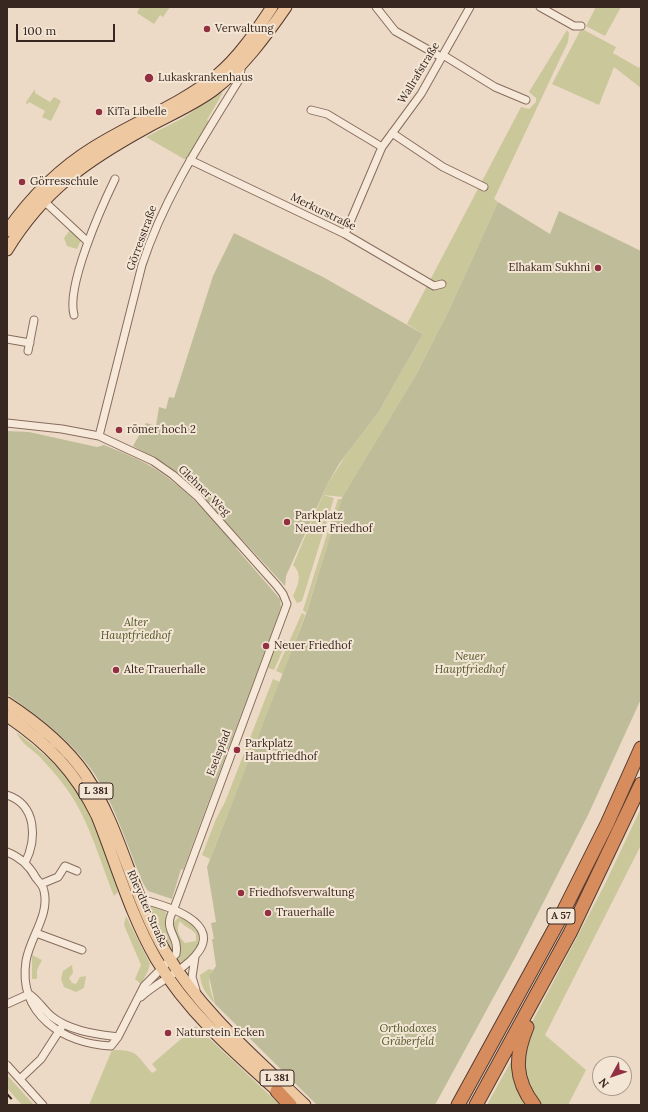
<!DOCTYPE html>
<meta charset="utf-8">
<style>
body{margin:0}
#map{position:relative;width:648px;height:1112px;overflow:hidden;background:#ecdac6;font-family:Lora,serif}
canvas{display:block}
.frame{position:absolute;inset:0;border:8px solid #382720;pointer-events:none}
.north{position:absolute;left:592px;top:1056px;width:40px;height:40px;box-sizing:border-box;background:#f4e6d5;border:1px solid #a99a8d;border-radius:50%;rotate:230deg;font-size:11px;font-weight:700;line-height:16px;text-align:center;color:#382720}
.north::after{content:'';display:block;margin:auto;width:14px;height:18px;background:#923041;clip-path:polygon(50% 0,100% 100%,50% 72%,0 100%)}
.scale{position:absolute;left:16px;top:24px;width:99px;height:18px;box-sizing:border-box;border:2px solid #382720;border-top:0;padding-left:5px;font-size:12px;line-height:14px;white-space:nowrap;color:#382720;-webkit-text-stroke:3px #f4e6d5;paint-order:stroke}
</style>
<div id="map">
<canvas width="648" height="1112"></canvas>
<div class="frame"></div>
<div class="north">N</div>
<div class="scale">100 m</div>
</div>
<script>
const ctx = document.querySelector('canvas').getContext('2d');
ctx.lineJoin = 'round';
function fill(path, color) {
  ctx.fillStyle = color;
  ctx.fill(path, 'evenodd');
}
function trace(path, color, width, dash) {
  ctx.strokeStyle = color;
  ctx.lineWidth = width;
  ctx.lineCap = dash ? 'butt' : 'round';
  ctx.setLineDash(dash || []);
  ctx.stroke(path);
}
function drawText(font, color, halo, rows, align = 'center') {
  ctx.font = font + ' Lora,serif';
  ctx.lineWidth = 4;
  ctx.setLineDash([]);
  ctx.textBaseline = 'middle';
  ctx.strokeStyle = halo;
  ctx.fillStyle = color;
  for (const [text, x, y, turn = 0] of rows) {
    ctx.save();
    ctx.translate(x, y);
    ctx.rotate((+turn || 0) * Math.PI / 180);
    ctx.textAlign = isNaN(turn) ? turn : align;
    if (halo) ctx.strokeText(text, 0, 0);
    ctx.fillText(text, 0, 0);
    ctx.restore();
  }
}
const green = new Path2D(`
 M 140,7 L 170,7 L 163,17 L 160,15 L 154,24 L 137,13 Z
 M 596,7 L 621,7 L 605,36 L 586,26 Z
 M 567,30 L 569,33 L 568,42 L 494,199 L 498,202 L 450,308 L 417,373 L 343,497 L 323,495 L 334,498 L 302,601 L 297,603 L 293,596 C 298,585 303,574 293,565 L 327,485 L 346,455 L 378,413 L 423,334 L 407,324 L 521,107 L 529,109 L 536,102 L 536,98 L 529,92 Z
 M 584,30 L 616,47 L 613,53 L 639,68 L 641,65 L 641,88 L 614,67 L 599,105 L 552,84 L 580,31 Z
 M 35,89 L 35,93 L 50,102 L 54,97 L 61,101 L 51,121 L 42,117 L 45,111 L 29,102 L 27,105 L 26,102 Z
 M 221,92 L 222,94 L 207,120 L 210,122 L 188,159 L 184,159 L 146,137 L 183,118 Z
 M 70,230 L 81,240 L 77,249 L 67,246 L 64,238 Z
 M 338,499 L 342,499 L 306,613 L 303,610 Z
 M 302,613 L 305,615 L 283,674 L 276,671 Z
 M 280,639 L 284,639 L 286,643 L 274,670 L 266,667 L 274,645 Z
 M 273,679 L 280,682 L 210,859 L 202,855 L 216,819 L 225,802 Z
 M 16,732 C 36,747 54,762 70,782 C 94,814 105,855 118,892 L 114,896 C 99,859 88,815 63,784 C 56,774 47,765 39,756 C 28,746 23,745 16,732 Z
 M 641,808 L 641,845 L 545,1035 L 586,1070 L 568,1105 L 538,1105 L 521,1069 L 531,1024 L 604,886 Z
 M 148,904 L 166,912 L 165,926 L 173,948 L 172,953 Z
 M 126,916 L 150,964 L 148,971 L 141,984 L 135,979 L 141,965 L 124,925 Z
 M 179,917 L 189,920 L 199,931 C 199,945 195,957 181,963 L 178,960 C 184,945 174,937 173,923 ZM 180,921 C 184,927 190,927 196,934 L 196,941 L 185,943 C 179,936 175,930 180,921 Z
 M 32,955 L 42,960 L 37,970 L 37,979 L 32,979 Z
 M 72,965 L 73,973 L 69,978 L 72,983 L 76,984 L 80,977 L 86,976 L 84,988 L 76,992 L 64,987 L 61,979 L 63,971 Z
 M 209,969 L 213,970 C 205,980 212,993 215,1004 C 207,995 201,988 200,975 Z
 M 196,1026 L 280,1105 L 89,1105 L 112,1050 C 139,1050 136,1055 152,1073 L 157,1070 L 152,1064 Z
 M 515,1054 L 530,1105 L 487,1105 Z
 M 7,1075 L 34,1105 L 22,1105 L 7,1088 Z`);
const cemetery = new Path2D(`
 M 498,202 L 550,234 L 559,211 L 641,251 L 641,699 L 588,815 L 516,956 L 435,1105 L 317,1105 L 215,1004 L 209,976 L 216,966 L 212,939 L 214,939 L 211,923 L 216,922 L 207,867 L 306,614 L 342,498 L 417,373 L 450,308 Z
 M 234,233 L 323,277 L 423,334 L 378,413 L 339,464 L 327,485 L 286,576 L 285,586 L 198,492 L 168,466 L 133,446 L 146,423 L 156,426 L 159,407 L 166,409 L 169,397 L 174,398 L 213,276 Z
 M 7,431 L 29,432 L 97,447 L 104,445 C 122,452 141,460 157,470 C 188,490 213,519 237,546 L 236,548 L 280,599 L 281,607 L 268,643 L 266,643 L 264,647 L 266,648 L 183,870 L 181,869 L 172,899 L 148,891 L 144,885 C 128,849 114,801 91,769 C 68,738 38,716 7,694 Z`);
const minor = new Path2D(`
 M 376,7 L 395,31 L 441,57
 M 540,7 L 574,26 L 581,26
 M 443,55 L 495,87 L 526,100
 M 311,110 L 327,114 L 382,147
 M 392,133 L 443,167 L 484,187
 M 190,160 L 345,234 L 434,286 L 442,284
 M 44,201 L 88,242
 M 345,234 L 382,147 L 421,94 L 470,7
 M 74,315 C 66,286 101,208 115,179
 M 7,339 L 30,343
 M 28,351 L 34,320
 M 7,423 L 62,429 L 99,436 L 153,461 L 173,475 L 197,496 L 277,586 L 283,594 L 287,604 L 173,911 C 162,930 180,936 176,954 L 144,986 L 118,1037 L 111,1046 C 63,1044 18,1014 26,961 C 30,937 50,915 44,891 C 43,885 39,882 36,878 C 29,865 20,857 7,852
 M 99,436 L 142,265 C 164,198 202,140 239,80 L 242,64
 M 7,795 C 37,805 37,839 25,863
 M 41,884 L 58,877 L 65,866 L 77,871
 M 140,899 C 164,905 226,922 195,956 C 180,973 157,982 141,997
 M 36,933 L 82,950
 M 195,957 L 192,977 L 196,990
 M 29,994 C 38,1000 43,1009 51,1016 C 69,1031 96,1034 118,1037
 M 7,1004 L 29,994
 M 7,1065 L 43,1105
 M 20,1079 L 41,1059 L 61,1028`);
const primary = new Path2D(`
 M 7,231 C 30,198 60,168 94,147 C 134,122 180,105 217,75 C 239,57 256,31 272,7
 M 7,250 C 44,190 86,161 146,128 C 169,115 194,105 215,89 C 243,67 266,36 286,7
 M 7,703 C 36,722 65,745 85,774 C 121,828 132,895 165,951 C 200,1011 256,1058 305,1105
 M 7,716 C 48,744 75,771 97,816 C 116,863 130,914 156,959 C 188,1013 237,1055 283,1096`);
const motorway = new Path2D(`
 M 527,1027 C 515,1056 514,1079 534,1105
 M 277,1091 L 290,1105
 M 458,1105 L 556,926 L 607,824 L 641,748
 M 476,1105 L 570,933 L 641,784`);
const rail = new Path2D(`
 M 7,1094 L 17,1105`);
const markers = [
 [207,29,4,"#923041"],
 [149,78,5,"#923041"],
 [99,112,4,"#923041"],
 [22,182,4,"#923041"],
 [598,268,4,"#923041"],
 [119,430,4,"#923041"],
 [287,522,4,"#923041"],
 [266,646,4,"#923041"],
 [116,670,4,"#923041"],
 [237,750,4,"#923041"],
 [241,893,4,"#923041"],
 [268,913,4,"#923041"],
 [168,1033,4,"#923041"]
];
const shields = [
 [96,791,34],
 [561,916,28],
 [277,1078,34]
];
const shieldNames = [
 ["L 381",96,791],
 ["A 57",561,916],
 ["L 381",277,1078]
];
const poiNames = [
 ["Verwaltung",215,29],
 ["Lukaskrankenhaus",158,78],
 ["KiTa Libelle",107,112],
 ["Görresschule",30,182],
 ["Elhakam Sukhni",590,268,"right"],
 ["römer hoch 2",127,430],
 ["Parkplatz",295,516],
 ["Neuer Friedhof",295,529],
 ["Neuer Friedhof",274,646],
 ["Alte Trauerhalle",124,670],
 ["Parkplatz",245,744],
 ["Hauptfriedhof",245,757],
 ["Friedhofsverwaltung",249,893],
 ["Trauerhalle",276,913],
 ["Naturstein Ecken",176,1033]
];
const streetNames = [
 ["Wallrafstraße",419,73,-59],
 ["Merkurstraße",323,212,26],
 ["Görresstraße",142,238,-70],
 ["Glehner Weg",204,491,44],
 ["Eselspfad",219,753,-69],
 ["Rheydter Straße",147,909,66]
];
const parkNames = [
 ["Alter",136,623],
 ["Hauptfriedhof",136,636],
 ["Neuer",470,657],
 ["Hauptfriedhof",470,670],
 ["Orthodoxes",408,1029],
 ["Gräberfeld",408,1042]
];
fill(green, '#cac79a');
fill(cemetery, '#bfbd99');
trace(minor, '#876c5d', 9);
trace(primary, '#553b31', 13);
trace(motorway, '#553b31', 15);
trace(minor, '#f7e9d9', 7);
trace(primary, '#edc8a0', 11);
trace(motorway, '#d68c5c', 13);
trace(rail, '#382720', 2, [7, 7]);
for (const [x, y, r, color] of markers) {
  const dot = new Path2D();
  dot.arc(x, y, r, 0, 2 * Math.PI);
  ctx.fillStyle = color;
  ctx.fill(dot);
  trace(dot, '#f4e6d5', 1.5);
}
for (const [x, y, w] of shields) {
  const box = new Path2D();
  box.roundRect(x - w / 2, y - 8, w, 16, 3);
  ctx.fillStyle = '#f4e6d5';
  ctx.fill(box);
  trace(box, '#382720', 1);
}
drawText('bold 10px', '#382720', null, shieldNames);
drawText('11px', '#382720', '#f4e6d5', poiNames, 'left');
drawText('11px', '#382720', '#f4e6d5', streetNames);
drawText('italic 11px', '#4f5327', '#f4e6d5', parkNames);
</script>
